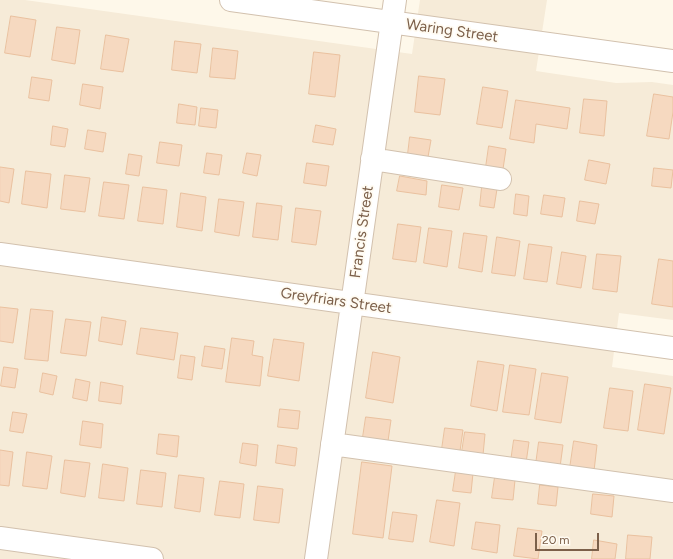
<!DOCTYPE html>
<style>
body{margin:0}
#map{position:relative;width:673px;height:559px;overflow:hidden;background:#fef8ea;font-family:Figtree,sans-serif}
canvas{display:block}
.scale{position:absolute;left:535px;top:533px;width:64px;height:18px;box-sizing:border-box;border:2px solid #7c604a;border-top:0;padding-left:5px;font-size:12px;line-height:14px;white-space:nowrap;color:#7c604a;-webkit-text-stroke:3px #fffbf2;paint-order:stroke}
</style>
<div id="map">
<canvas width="673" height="559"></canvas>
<div class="scale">20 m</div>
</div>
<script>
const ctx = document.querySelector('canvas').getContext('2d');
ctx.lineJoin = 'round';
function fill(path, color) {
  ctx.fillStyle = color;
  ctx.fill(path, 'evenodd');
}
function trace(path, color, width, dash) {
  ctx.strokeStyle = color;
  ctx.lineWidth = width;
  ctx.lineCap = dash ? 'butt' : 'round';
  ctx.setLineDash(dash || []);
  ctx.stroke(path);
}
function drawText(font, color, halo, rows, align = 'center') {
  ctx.font = font + ' Figtree,sans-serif';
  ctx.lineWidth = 3.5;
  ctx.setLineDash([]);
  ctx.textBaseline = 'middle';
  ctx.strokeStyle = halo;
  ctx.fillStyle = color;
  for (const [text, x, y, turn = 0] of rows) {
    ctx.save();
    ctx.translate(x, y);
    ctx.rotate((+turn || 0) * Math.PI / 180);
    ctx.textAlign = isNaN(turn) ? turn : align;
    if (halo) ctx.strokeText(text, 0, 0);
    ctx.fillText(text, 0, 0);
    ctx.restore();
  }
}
const residential = new Path2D(`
 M 0,0 L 25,0 L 412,54 L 420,0 L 547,0 L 536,71 L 616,83 L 652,82 L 673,85 L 673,320 L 619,313 L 612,367 L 673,376 L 673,559 L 0,559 Z`);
const building = new Path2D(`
 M 11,16 L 36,20 L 30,57 L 5,53 Z
 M 57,27 L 80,30 L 75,64 L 52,60 Z
 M 106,35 L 129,39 L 123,72 L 101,69 Z
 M 175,41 L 201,44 L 197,73 L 172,70 Z
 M 213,48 L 238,51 L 235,79 L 210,77 Z
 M 314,52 L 340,55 L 335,97 L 309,94 Z
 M 419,76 L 445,79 L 440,115 L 415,112 Z
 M 32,77 L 52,80 L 49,101 L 29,98 Z
 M 83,84 L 103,87 L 100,109 L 80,105 Z
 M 483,87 L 508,91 L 502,128 L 477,124 Z
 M 654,94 L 673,97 L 673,112 L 669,139 L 647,136 Z
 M 584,99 L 607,101 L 604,136 L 580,133 Z
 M 516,100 L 570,108 L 567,129 L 536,124 L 534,143 L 510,139 Z
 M 179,104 L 197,107 L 195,125 L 177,123 Z
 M 201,108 L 218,110 L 216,128 L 199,126 Z
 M 316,125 L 336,129 L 333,145 L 313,142 Z
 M 53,126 L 68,129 L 65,147 L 51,145 Z
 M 88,130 L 106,133 L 103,152 L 85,149 Z
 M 410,137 L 431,140 L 428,157 L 408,154 Z
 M 160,142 L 182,145 L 179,166 L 157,163 Z
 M 489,146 L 506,149 L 503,169 L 486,167 Z
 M 207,153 L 222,155 L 219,175 L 204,173 Z
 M 247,153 L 261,155 L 257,176 L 243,173 Z
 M 129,154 L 142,156 L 139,176 L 126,174 Z
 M 589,160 L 610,164 L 606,184 L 585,180 Z
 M 307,163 L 329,166 L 326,186 L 304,183 Z
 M 0,167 L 14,169 L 9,203 L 0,201 Z
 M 654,168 L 673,170 L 671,188 L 652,186 Z
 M 26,171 L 51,174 L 47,208 L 22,204 Z
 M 65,175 L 90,178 L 85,212 L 61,209 Z
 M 400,176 L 427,181 L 426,195 L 397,191 Z
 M 104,182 L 129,185 L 124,219 L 99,216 Z
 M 442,185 L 463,188 L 459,210 L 439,207 Z
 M 143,187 L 167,190 L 163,224 L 138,221 Z
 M 482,187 L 497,189 L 494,208 L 480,206 Z
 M 181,193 L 206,197 L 202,231 L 177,227 Z
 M 516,194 L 529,196 L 527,216 L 514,214 Z
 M 544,195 L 565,198 L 562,217 L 541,214 Z
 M 219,199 L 244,202 L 239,236 L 215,232 Z
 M 580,201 L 599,204 L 595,224 L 577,221 Z
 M 257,203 L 282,206 L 278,240 L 253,237 Z
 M 296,208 L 321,211 L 316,245 L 292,242 Z
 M 398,224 L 421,227 L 416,262 L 393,259 Z
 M 429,228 L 452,231 L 447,267 L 424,263 Z
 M 464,233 L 487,236 L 482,272 L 459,268 Z
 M 497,237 L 520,241 L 515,276 L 492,273 Z
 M 529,244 L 552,247 L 547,282 L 524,279 Z
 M 562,252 L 586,256 L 581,288 L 557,284 Z
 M 597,254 L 621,256 L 617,292 L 593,289 Z
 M 659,259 L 673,261 L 673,307 L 652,304 Z
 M 0,307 L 18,309 L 13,343 L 0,341 Z
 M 31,309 L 53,311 L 48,361 L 25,359 Z
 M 102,317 L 126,321 L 122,345 L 99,341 Z
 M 66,319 L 91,322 L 86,356 L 61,353 Z
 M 141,328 L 178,333 L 174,360 L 137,354 Z
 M 232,338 L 254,341 L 252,355 L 263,357 L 260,386 L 226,382 Z
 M 274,339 L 304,343 L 299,381 L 268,376 Z
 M 205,346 L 225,349 L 222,369 L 202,366 Z
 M 373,352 L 400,357 L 393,403 L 366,398 Z
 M 181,355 L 195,357 L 192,380 L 178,378 Z
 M 478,361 L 504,365 L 497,411 L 471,406 Z
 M 510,365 L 536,369 L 529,415 L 503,412 Z
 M 4,367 L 18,369 L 15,388 L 1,386 Z
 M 43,373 L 57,376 L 53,395 L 40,392 Z
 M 542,373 L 568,377 L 561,423 L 535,419 Z
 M 76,379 L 90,382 L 87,401 L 73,398 Z
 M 101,382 L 123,386 L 121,404 L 99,401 Z
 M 645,384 L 671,388 L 664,434 L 638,430 Z
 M 610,388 L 633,391 L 628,431 L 604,428 Z
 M 280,409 L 300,411 L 298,429 L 278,427 Z
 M 13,412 L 27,414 L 23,433 L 10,431 Z
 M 366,417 L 391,420 L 388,441 L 363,437 Z
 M 83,421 L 103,424 L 101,448 L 80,445 Z
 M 445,428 L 463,430 L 460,451 L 442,449 Z
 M 465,432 L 485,434 L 483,455 L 462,452 Z
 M 159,434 L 179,436 L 177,457 L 157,454 Z
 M 514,440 L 529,442 L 526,463 L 511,461 Z
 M 574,441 L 597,445 L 594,471 L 570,468 Z
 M 539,442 L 563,445 L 560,467 L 536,464 Z
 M 243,443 L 258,445 L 256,466 L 240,463 Z
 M 278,445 L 297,448 L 295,466 L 276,463 Z
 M 0,450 L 13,452 L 9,486 L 0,485 Z
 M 27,452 L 52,456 L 47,489 L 23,486 Z
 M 65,460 L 90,463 L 85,497 L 61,493 Z
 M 362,462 L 392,466 L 383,538 L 353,534 Z
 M 103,464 L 128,468 L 124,501 L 99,498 Z
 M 141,470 L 166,473 L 162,507 L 137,504 Z
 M 456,471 L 473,473 L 471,493 L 453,491 Z
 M 179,475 L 204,478 L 200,512 L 175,508 Z
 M 495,477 L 515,480 L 513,500 L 492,498 Z
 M 220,481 L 244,484 L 240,518 L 215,515 Z
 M 540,485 L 558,487 L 556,506 L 538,504 Z
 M 258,486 L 283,489 L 279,523 L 254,520 Z
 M 593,494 L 614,496 L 612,517 L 591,514 Z
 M 437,500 L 460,503 L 454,546 L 430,542 Z
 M 393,512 L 417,515 L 413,542 L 389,539 Z
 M 476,522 L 500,525 L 497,553 L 472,549 Z
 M 518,528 L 542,531 L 538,559 L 514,556 Z
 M 628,535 L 652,537 L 650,559 L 626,559 Z
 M 594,540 L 617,544 L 615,559 L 592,559 Z`);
const minor = new Path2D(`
 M 231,0 L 673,61
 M 372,159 L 500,179
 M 0,254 L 673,348
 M 332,444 L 673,491
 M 0,538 L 152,559
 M 316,559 L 395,0`);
const streetNames = [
 ["Waring Street",452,31,8],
 ["Francis Street",362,232,-82],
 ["Greyfriars Street",336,301,8]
];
fill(residential, '#f6ebd8');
fill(building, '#f6d9c0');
trace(building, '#eac19f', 1);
trace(minor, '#d2c1ae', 24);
trace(minor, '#fff', 22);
drawText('15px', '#7c604a', '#fffbf2', streetNames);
</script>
